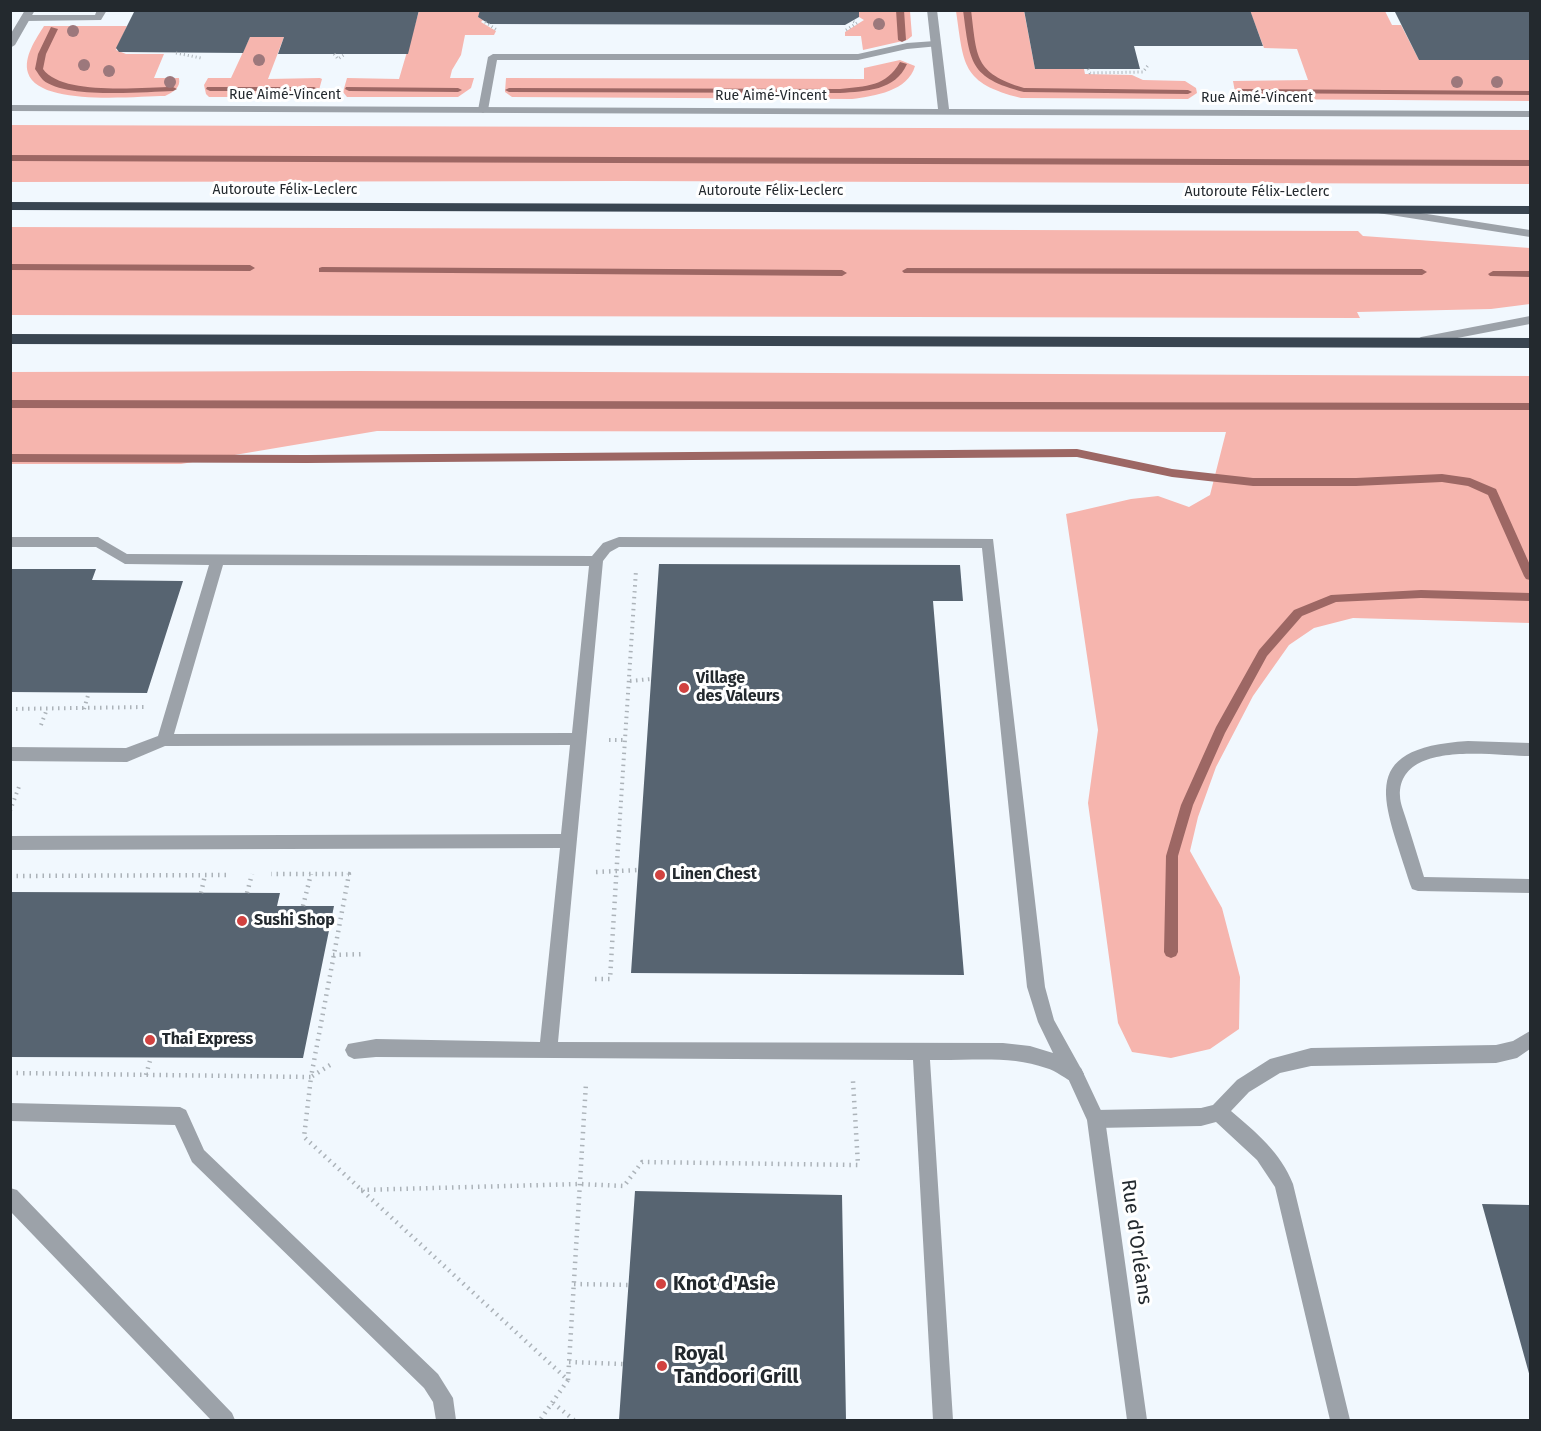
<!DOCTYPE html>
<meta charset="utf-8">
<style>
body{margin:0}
#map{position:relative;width:1541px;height:1431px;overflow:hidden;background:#f1f8fe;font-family:"Fira Sans",sans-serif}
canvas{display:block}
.frame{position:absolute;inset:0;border:12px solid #23292e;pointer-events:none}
</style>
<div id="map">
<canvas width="1541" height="1431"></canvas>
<div class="frame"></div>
</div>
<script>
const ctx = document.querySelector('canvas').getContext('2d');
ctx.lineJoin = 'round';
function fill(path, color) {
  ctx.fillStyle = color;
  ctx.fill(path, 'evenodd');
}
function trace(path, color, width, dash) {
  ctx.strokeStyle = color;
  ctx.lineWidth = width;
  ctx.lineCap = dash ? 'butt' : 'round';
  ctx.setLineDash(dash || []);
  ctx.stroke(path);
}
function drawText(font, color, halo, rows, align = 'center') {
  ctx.font = font + ' "Fira Sans",sans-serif';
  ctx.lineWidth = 6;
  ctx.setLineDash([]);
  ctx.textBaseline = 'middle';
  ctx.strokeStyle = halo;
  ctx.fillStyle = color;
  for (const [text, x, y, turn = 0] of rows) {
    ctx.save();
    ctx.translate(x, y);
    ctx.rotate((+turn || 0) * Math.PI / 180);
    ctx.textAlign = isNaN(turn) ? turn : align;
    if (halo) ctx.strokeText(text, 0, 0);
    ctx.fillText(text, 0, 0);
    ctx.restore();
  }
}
const green = new Path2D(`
 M 419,11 L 480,11 L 478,17 L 483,20 L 481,22 L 496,31 L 494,35 L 465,35 L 461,55 L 452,70 L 450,78 L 474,78 L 471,88 L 458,97 L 347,97 L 343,92 L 347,78 L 399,79 Z
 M 859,11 L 910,11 L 912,36 L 907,40 L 863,50 L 861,36 L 845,36 L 845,32 L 864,20 L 859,17 Z
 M 956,11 L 1024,11 L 1035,69 L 1084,69 L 1085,74 L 1132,75 L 1143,80 L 1185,81 L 1196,88 L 1197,93 L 1188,99 L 1021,98 C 961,83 964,65 956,11 Z
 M 1250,11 L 1385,11 L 1392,25 L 1401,25 L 1419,60 L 1530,60 L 1530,101 L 1251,99 L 1235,92 L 1233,81 L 1308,80 L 1297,49 L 1264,48 Z
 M 44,26 L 127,26 L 116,50 L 126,54 L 164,54 L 154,78 L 179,78 C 181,88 173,92 165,96 C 136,96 39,107 28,73 C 23,57 36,39 44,26 Z
 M 250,37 L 284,37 L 268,79 L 320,78 L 322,79 L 319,90 L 310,97 L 209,97 L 206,94 L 204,85 L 208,78 L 231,78 Z
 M 900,60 L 915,66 C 908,91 875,96 852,99 L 512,97 L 505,92 L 506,78 L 864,79 L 864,68 Z
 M 11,125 L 1530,130 L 1530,184 L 625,181 L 11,182 Z
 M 11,227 L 1358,231 L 1363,236 L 1530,248 L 1530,304 L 1491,309 L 1357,312 L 1360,318 L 11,315 Z
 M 356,371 L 1530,376 L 1530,623 L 1353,618 L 1314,628 L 1289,645 L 1253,696 L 1216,767 L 1198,817 L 1190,851 L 1222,908 L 1240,977 L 1239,1029 L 1210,1049 L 1171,1058 L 1132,1052 L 1118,1023 L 1088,803 L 1098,730 L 1066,514 L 1131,499 L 1158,496 L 1189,507 L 1210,495 L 1226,432 L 377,431 L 181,464 L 11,464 L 11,372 Z`);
const stream = new Path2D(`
 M 896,10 L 904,10 L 906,40 L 902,42 L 898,40 Z
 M 963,10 L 971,10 C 977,57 974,73 1024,88 L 1188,90 L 1192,92 L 1188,94 L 1024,92 C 969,78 970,62 963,10 Z
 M 51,27 L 58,29 L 46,54 L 43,69 C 62,96 141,87 173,87 L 177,89 L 173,91 C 144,92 65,99 43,80 C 40,77 38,73 35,69 L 38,54 Z
 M 900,62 L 907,64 C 895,91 866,91 840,93 L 509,92 L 505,90 L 509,88 L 840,89 C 866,86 886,87 900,62 Z
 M 207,87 L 314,87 L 318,89 L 314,91 L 210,91 L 206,89 Z
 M 346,87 L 458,88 L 462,90 L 458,92 L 349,91 L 345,89 Z
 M 1240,89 L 1530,91 L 1530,95 L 1243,93 L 1240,93 Z
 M 10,155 L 1530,160 L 1530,166 L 10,161 Z
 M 10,264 L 250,265 L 255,268 L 250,271 L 10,270 Z
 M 322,267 L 842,270 L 847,273 L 842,276 L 319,272 L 319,268 Z
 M 907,268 L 1422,269 L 1427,272 L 1422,275 L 904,273 L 902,271 Z
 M 1493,271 L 1530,271 L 1530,277 L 1490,276 L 1488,274 Z
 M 10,400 L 1530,403 L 1530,410 L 10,408 Z
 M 1077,449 L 1172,469 L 1253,478 L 1356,478 L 1442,474 L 1470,478 L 1496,489 L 1530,565 L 1530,580 L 1526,579 L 1524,576 L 1488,495 L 1468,486 L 1442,482 L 1356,486 L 1253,486 L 1172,477 L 1077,457 L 307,463 L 10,462 L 10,454 L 307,455 Z
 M 1421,590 L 1530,593 L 1530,601 L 1421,598 L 1336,602 L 1302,616 L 1267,656 L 1225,733 L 1193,805 L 1178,856 L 1178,952 L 1176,956 L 1171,958 L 1166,956 L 1164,952 L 1166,856 L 1181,805 L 1216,727 L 1259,650 L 1294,610 L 1331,595 Z`);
const building = new Path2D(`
 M 135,10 L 419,10 L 408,54 L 278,54 L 284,37 L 250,37 L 243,53 L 119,52 L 116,48 Z
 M 480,10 L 859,10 L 859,17 L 845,25 L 489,24 L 478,17 Z
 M 1024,10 L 1250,10 L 1263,46 L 1134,46 L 1140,69 L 1035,69 Z
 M 1394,10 L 1530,10 L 1530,60 L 1419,60 Z
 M 659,564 L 960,565 L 963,601 L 933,601 L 964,975 L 631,973 Z
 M 10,569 L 96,569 L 92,580 L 183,581 L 147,693 L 10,692 Z
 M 10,892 L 280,893 L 277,906 L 334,906 L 303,1058 L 10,1057 Z
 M 635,1191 L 842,1195 L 846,1420 L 619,1420 Z
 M 1482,1204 L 1530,1205 L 1530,1377 Z`);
const pathFar2 = new Path2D(`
 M 485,22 L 497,30
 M 846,30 L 857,23 L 852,21
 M 176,53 L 201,58
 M 334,54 L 338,59 L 345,54
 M 1088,69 L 1090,73 L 1143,72 L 1149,64`);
const pathFar1 = new Path2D(`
 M 630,681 L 651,679
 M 10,709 L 145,707
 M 84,709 L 89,692
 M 41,725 L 47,709
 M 609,740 L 625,740
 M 10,811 L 20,784
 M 619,832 L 636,570`);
const path = new Path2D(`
 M 596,872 L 638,870
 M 10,876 L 230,875
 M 201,893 L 205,875
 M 247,893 L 252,874
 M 303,906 L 311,874
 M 333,955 L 365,954
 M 595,979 L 610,979 L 619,830
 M 330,1065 L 311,1077 L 304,1137 L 568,1380 L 540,1420
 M 10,1073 L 311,1077 L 349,874 L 271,874
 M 146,1075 L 151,1057
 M 361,1190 L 580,1184 L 624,1186 L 642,1162 L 858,1165 L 853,1081
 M 574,1284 L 629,1285
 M 569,1362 L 624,1364
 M 568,1380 L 586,1083
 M 553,1403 L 574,1420`);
const service = new Path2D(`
 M 97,10 L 107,10 L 101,20 L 26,21 L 21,18 L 26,15 L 95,15 Z
 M 935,41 L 940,44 L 939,46 L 907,49 L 858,60 L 497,60 L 488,110 L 483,113 L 478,110 L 488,57 L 493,54 L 858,54 L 907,43 Z
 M 1382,207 L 1530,230 L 1530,237 L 1378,213 L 1378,209 Z
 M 1530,316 L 1530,324 L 1421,345 L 1415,341 L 1421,337 Z
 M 10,537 L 98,537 L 127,554 L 592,556 L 603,543 L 619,537 L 993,539 L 1045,987 L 1054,1020 L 1084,1074 L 1081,1080 L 1075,1083 C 1065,1079 1057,1071 1046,1068 C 1011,1055 967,1061 930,1060 L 953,1420 L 933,1420 L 913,1060 L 376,1057 L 354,1059 L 348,1056 L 345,1050 L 348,1044 L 376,1039 L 540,1042 L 560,848 L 10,850 L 10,836 L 561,834 L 570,745 L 165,746 L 127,762 L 10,761 L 10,747 L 126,748 L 158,736 L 209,565 L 125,564 L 96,547 L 10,547 ZM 619,547 L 982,548 L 1027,987 L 1038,1022 L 1053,1053 L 1030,1046 L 1003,1043 L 558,1042 L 603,561 L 610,552 ZM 223,565 L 589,566 L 572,733 L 174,734 Z
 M 1468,741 L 1530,743 L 1530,756 C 1495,756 1398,739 1400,796 C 1400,803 1404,812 1406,819 C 1412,838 1418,857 1424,877 L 1530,879 L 1530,893 L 1418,891 L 1412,889 L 1410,884 C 1386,804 1352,748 1468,741 Z
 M 1530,1031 L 1530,1049 L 1517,1058 L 1496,1063 L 1311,1066 L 1280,1073 L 1249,1092 L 1231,1111 C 1256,1132 1281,1153 1293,1184 L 1350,1420 L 1330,1420 L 1275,1187 L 1257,1160 L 1216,1122 L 1201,1126 L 1096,1128 L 1090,1125 L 1087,1119 L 1090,1113 L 1096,1110 L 1201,1108 L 1213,1105 L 1237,1080 L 1270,1059 L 1311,1048 L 1496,1045 L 1513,1041 Z
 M 10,1103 L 180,1107 L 186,1110 L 204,1150 L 438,1374 L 453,1398 L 456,1420 L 436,1420 L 433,1402 L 424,1388 L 192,1162 L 175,1125 L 10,1121 Z
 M 10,1188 L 17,1190 L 232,1413 L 235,1420 L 211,1420 L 10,1211 Z`);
const minor = new Path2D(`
 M 25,10 L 35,10 L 15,45 L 10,48 L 10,35 Z
 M 927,10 L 937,10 L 949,109 L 1530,111 L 1530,117 L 10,111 L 10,105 L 938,109 Z
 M 1075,1065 L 1081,1068 L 1105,1119 L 1147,1420 L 1127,1420 L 1087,1120 L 1066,1074 L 1069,1068 Z`);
const motorway = new Path2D(`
 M 10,202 L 1530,206 L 1530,214 L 10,210 Z
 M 10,334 L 1530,338 L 1530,348 L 10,344 Z`);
const trees = [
 [879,24],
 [73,31],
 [259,60],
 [84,65],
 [109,71],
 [170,82],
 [1457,82],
 [1497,82]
];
const markers = [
 [684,688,6,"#d14240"],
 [660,875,6,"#d14240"],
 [242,921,6,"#d14240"],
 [150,1040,6,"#d14240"],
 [661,1284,6,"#d14240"],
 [662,1366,6,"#d14240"]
];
const farStreetnames = [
 ["Rue Aimé-Vincent",285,95],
 ["Rue Aimé-Vincent",771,96],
 ["Rue Aimé-Vincent",1257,98],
 ["Autoroute Félix-Leclerc",285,190],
 ["Autoroute Félix-Leclerc",771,191],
 ["Autoroute Félix-Leclerc",1257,192]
];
const poiNames = [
 ["Village",696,679],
 ["des Valeurs",696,697],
 ["Linen Chest",672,875],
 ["Sushi Shop",254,921],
 ["Thai Express",162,1040]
];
const nearStreetnames = [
 ["Rue d'Orléans",1136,1242,82]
];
const nearPoinames = [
 ["Knot d'Asie",673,1284],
 ["Royal",674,1354],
 ["Tandoori Grill",674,1377]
];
fill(green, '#f6b5ae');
fill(stream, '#9d6764');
fill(building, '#576471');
trace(pathFar2, '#acb3b9', 3, [1, 3]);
trace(pathFar1, '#acb3b9', 4, [1.5, 4.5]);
trace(path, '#acb3b9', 4.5, [1.5, 5]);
fill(service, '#9ca2a9');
fill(minor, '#9ca2a9');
fill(motorway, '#394551');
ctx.fillStyle = '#9c787c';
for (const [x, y] of trees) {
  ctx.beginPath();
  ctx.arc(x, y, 6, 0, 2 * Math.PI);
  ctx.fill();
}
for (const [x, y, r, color] of markers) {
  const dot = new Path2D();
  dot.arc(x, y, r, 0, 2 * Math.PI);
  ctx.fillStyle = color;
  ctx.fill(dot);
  trace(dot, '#fff', 2);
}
drawText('14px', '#23292e', '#fff', farStreetnames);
drawText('bold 16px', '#23292e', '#fff', poiNames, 'left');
drawText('20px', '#23292e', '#fff', nearStreetnames);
drawText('bold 20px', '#23292e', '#fff', nearPoinames, 'left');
</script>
